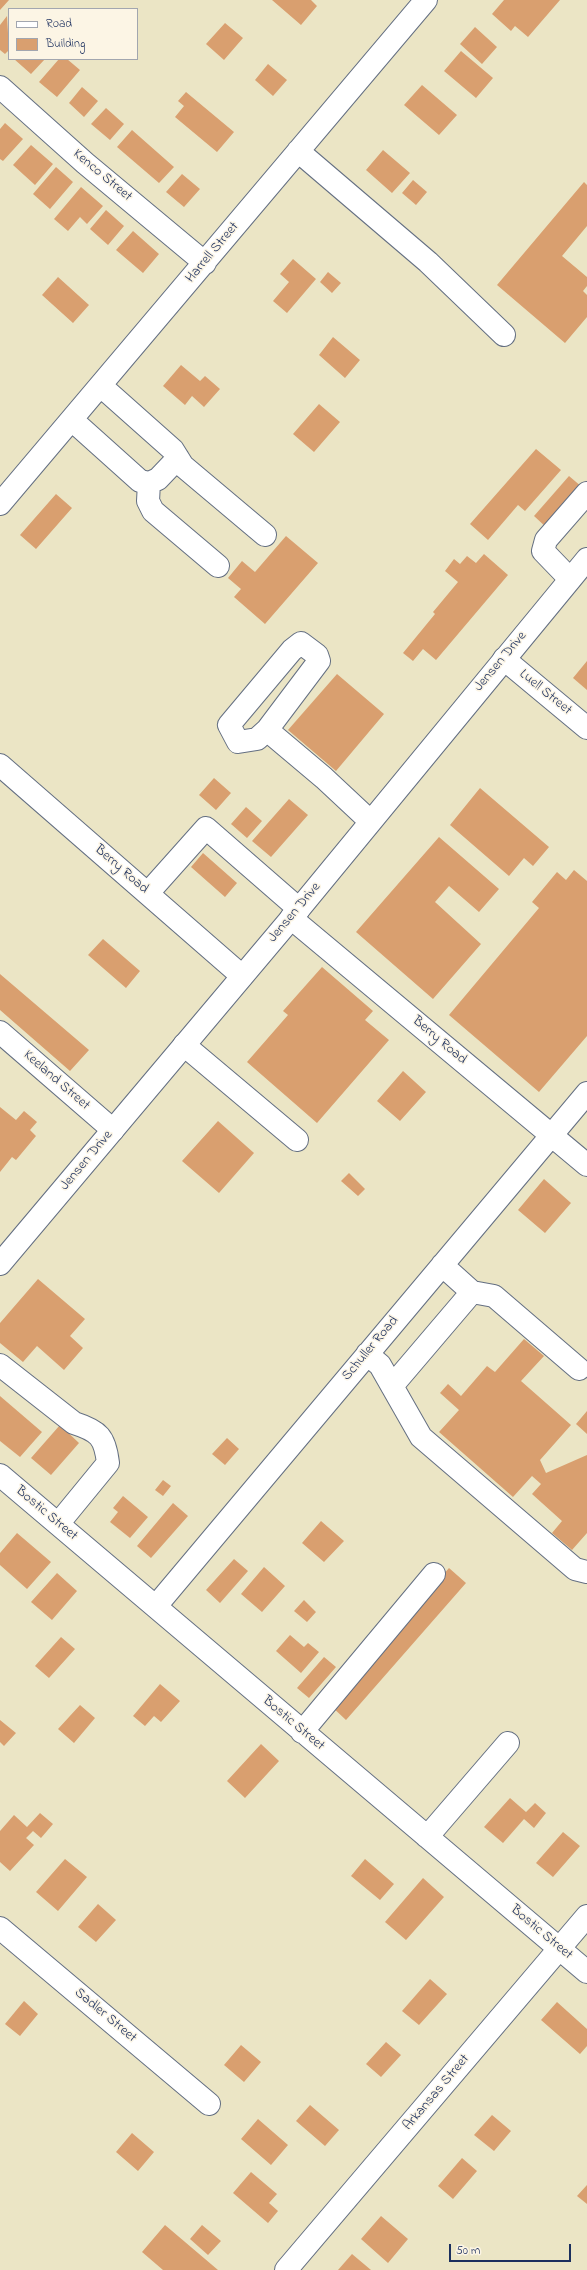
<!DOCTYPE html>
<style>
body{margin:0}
#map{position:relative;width:587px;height:2270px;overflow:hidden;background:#ebe5c5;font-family:"Indie Flower",sans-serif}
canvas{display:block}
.legend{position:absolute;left:8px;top:8px;width:130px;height:52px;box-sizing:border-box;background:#fcf5e5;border:1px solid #a2a6af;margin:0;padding:5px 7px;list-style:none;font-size:12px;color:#1b2f5e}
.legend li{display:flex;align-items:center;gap:8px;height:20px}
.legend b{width:20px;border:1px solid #a2a6af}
.scale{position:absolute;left:449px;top:2244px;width:122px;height:18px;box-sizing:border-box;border:2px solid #1b2f5e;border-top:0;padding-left:5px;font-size:12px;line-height:14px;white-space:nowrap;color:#1b2f5e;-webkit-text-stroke:3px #fcf5e5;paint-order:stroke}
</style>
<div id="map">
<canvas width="587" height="2270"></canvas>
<ul class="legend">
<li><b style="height:5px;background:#fff"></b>Road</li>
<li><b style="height:11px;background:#d99f6f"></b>Building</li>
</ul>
<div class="scale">50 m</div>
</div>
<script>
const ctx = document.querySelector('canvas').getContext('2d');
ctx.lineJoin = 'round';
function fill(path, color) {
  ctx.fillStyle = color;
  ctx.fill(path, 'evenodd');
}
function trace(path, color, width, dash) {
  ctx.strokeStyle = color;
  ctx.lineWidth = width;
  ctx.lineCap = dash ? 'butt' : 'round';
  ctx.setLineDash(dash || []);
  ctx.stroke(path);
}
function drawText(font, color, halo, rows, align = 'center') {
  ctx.font = font + ' "Indie Flower",sans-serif';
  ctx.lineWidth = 3;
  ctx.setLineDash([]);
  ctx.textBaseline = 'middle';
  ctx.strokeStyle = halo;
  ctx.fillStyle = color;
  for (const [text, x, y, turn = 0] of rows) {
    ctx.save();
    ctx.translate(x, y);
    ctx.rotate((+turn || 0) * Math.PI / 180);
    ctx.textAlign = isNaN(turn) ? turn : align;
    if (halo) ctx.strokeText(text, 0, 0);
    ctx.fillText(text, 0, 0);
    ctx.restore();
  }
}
const building = new Path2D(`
 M 0,0 L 9,0 L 0,10 Z
 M 272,0 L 311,0 L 317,6 L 301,25 Z
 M 504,0 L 560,0 L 528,37 L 515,26 L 511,31 L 492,14 Z
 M 7,16 L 9,50 L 5,54 L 0,50 L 0,25 Z
 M 225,23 L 243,38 L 224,60 L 206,44 Z
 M 475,27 L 497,47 L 482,64 L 460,44 Z
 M 461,51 L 493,78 L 476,98 L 444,71 Z
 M 14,59 L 45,59 L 31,74 Z
 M 59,59 L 67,59 L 80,70 L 57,97 L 39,82 Z
 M 268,64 L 287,80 L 273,96 L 255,80 Z
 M 422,85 L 457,115 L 439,135 L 404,105 Z
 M 82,87 L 98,101 L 84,117 L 69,103 Z
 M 186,92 L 234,132 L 217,152 L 175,117 L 184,106 L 178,101 Z
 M 106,108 L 124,124 L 110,140 L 91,124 Z
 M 5,123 L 23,139 L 3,161 L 0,159 L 0,129 Z
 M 132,130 L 174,167 L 159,183 L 117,147 Z
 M 31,145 L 53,164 L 35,185 L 13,165 Z
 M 383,150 L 410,173 L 392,193 L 366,170 Z
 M 56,167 L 73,182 L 50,209 L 33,194 Z
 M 182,174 L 200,189 L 184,207 L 166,192 Z
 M 413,180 L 427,192 L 416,205 L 402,193 Z
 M 584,182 L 587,185 L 587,226 L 562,256 L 587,277 L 587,286 L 583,291 L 587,295 L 587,317 L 565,343 L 497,285 Z
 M 81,187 L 103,206 L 87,224 L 80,217 L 68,231 L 54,219 Z
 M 106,210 L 124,226 L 108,245 L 90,229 Z
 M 133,231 L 159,254 L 143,273 L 116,250 Z
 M 293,259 L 316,279 L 287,313 L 273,301 L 289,282 L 280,274 Z
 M 328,272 L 341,283 L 332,293 L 320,282 Z
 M 58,277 L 89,305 L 73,323 L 42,295 Z
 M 333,337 L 360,360 L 345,378 L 319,355 Z
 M 181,365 L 200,381 L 205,376 L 220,389 L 204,407 L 192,396 L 185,405 L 163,386 Z
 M 319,404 L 340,422 L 314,452 L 293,434 Z
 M 536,449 L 561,470 L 525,511 L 518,505 L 488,540 L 470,524 Z
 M 569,476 L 582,487 L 547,528 L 534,516 Z
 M 56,494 L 72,508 L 36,549 L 20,535 Z
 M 286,536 L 318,563 L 265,624 L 234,597 L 241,589 L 228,578 L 242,561 L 255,572 Z
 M 484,554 L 508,575 L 436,660 L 423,649 L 413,661 L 403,653 L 435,614 L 433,612 L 458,582 L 445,571 L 454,559 L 460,564 L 467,556 L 476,563 Z
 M 587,661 L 587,690 L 573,678 Z
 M 337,674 L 384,714 L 336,771 L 288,730 Z
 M 214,778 L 231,793 L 216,810 L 199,795 Z
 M 480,788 L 549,847 L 533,866 L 524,858 L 509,876 L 450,825 Z
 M 289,799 L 308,815 L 271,857 L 252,841 Z
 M 246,807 L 262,821 L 247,838 L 231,824 Z
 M 439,837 L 499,889 L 479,912 L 449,886 L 435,902 L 481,944 L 433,999 L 356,932 Z
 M 203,853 L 237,883 L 225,897 L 191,867 Z
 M 574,870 L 587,881 L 587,1036 L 539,1092 L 449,1015 L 539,908 L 532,902 L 557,872 L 566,880 Z
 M 103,939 L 140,971 L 126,988 L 88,955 Z
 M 322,967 L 373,1011 L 365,1020 L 389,1040 L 317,1123 L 247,1062 L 288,1015 L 283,1011 Z
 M 0,974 L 89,1050 L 70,1071 L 0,1010 Z
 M 403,1071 L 426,1092 L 400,1121 L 377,1101 Z
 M 0,1107 L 16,1120 L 24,1111 L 37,1122 L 30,1130 L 36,1136 L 16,1160 L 12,1157 L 0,1172 Z
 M 218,1121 L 254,1153 L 219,1193 L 182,1161 Z
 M 349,1173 L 365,1189 L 358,1196 L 341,1181 Z
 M 544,1179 L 571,1203 L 545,1233 L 518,1210 Z
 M 38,1279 L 85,1319 L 70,1336 L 83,1348 L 64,1370 L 37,1346 L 23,1362 L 0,1343 L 0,1323 Z
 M 524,1339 L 544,1356 L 521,1381 L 571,1425 L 540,1460 L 546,1473 L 587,1455 L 587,1533 L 572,1550 L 552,1533 L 562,1521 L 532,1494 L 541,1484 L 532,1476 L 513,1497 L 439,1432 L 459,1410 L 440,1393 L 448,1384 L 461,1396 L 487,1366 L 495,1372 Z
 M 0,1396 L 42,1432 L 20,1457 L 0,1441 Z
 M 587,1411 L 587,1434 L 576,1424 Z
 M 60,1425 L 79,1443 L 51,1475 L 31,1458 Z
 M 227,1438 L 239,1449 L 225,1465 L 212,1454 Z
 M 163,1480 L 171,1486 L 163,1496 L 155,1490 Z
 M 123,1496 L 148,1517 L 130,1538 L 110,1522 L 118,1512 L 113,1508 Z
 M 173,1503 L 188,1516 L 151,1558 L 137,1546 Z
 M 321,1521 L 344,1541 L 324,1562 L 302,1543 Z
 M 17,1533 L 51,1562 L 27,1589 L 0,1565 L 0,1553 Z
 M 234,1559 L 248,1571 L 220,1603 L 206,1590 Z
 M 264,1567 L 285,1586 L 262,1612 L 241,1594 Z
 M 449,1568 L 466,1583 L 346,1720 L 330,1705 Z
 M 57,1573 L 77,1591 L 52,1620 L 31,1602 Z
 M 304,1600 L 316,1612 L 307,1622 L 294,1611 Z
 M 290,1635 L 304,1647 L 308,1643 L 319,1652 L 301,1673 L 276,1651 Z
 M 61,1637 L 75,1649 L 49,1678 L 35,1666 Z
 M 324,1657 L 336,1667 L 309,1698 L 297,1688 Z
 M 160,1684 L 180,1701 L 161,1722 L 154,1716 L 145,1726 L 133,1716 Z
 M 80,1705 L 95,1718 L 74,1743 L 58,1729 Z
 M 0,1720 L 16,1733 L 4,1746 L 0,1742 Z
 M 261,1744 L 279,1761 L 245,1798 L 227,1781 Z
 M 510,1798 L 526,1812 L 535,1803 L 546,1813 L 534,1828 L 524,1819 L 503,1843 L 484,1827 Z
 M 40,1813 L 53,1824 L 41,1838 L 33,1831 L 26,1838 L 34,1845 L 10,1871 L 0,1862 L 0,1831 L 14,1815 L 27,1827 Z
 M 563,1832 L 580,1846 L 553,1877 L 536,1863 Z
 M 65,1859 L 87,1877 L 58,1911 L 36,1892 Z
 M 365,1859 L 394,1884 L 380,1900 L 351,1876 Z
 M 423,1878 L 444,1897 L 406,1940 L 385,1922 Z
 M 98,1904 L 116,1920 L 96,1942 L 78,1927 Z
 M 430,1979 L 447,1994 L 419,2025 L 402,2011 Z
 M 24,2001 L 38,2014 L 20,2036 L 5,2024 Z
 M 557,2002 L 587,2029 L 587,2046 L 580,2054 L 541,2020 Z
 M 386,2042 L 401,2055 L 381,2077 L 366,2064 Z
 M 241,2045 L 261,2062 L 244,2082 L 224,2065 Z
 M 310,2105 L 339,2130 L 325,2146 L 296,2121 Z
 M 492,2115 L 511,2131 L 494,2151 L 474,2135 Z
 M 258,2119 L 288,2145 L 271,2165 L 241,2139 Z
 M 132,2133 L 154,2152 L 138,2171 L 116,2152 Z
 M 462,2158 L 477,2171 L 453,2199 L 438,2186 Z
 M 251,2172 L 277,2194 L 269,2203 L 278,2211 L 268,2223 L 233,2193 Z
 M 587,2185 L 587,2204 L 577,2196 Z
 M 381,2216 L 408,2239 L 388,2263 L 361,2239 Z
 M 165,2225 L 218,2270 L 163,2270 L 142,2252 Z
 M 202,2225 L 221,2241 L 208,2255 L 190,2239 Z
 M 352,2254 L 371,2270 L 338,2270 Z`);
const minor = new Path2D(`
 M 0,87 L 85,163 L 205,263
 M 298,151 L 428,262 L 504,335
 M 101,386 L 173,450 L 183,466 L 265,535
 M 72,420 L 140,481 L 149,483 L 158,479 L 178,458
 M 149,483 L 148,501 L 153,511 L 218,566
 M 0,504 L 426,0
 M 570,579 L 543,551 L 546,540 L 587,493
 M 504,659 L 587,728
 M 267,730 L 257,739 L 238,742 L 229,725 L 292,650 L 301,643 L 317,655 L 319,661 L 267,730 L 324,778 L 370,821
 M 0,765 L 242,976
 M 148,893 L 206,828 L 299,909
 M 291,918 L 587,1165
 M 0,1032 L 113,1130
 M 184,1045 L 297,1140
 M 442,1265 L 472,1292 L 494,1296 L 579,1369
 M 367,1354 L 380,1365 L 421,1437 L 575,1569 L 587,1572
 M 0,1365 L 74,1423 C 99,1431 105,1437 108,1463 L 58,1524
 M 392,1386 L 472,1292
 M 0,1475 L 587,1972
 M 156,1606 L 587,1093
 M 302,1732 L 434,1574
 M 427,1837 L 508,1743
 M 0,1928 L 209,2104
 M 286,2270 L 587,1916`);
const major = new Path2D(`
 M 0,1264 L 299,909 L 587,559`);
const streetNames = [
 ["Kenco Street",102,176,40],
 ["Harrell Street",213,253,-50],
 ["Jensen Drive",501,662,-50],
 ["Luell Street",545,693,39],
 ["Berry Road",121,870,41],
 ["Jensen Drive",295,913,-50],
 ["Berry Road",439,1041,40],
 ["Keeland Street",56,1081,41],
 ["Jensen Drive",87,1161,-50],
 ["Schuller Road",371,1349,-50],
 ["Bostic Street",46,1514,40],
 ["Bostic Street",293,1724,40],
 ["Bostic Street",541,1933,40],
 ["Sadler Street",105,2016,40],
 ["Arkansas Street",437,2093,-50]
];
fill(building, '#d99f6f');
trace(minor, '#646f82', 24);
trace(major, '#646f82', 24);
trace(minor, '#fff', 22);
trace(major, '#fff', 22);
drawText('14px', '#1b2f5e', '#fcf5e5', streetNames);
</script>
